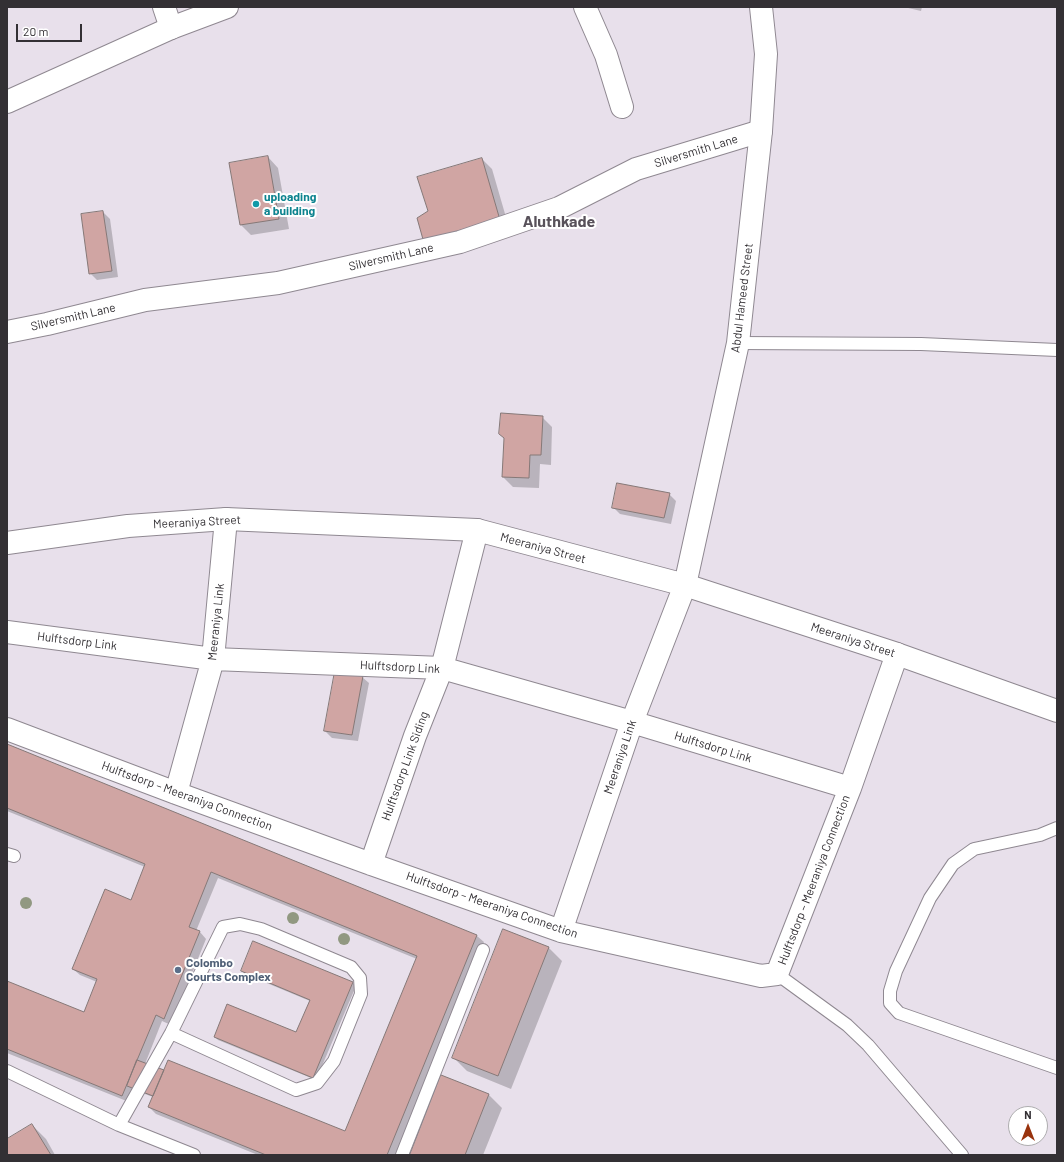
<!DOCTYPE html>
<meta charset="utf-8">
<style>
body{margin:0}
#map{position:relative;width:1064px;height:1162px;overflow:hidden;background:#e8e0eb;font-family:Barlow,sans-serif}
canvas{display:block}
.frame{position:absolute;inset:0;border:8px solid #333034;pointer-events:none}
.north{position:absolute;left:1008px;top:1106px;width:40px;height:40px;box-sizing:border-box;background:#fff;border:1px solid #adacae;border-radius:50%;rotate:0deg;font-size:11px;font-weight:700;line-height:16px;text-align:center;color:#333034}
.north::after{content:'';display:block;margin:auto;width:14px;height:18px;background:#99330e;clip-path:polygon(50% 0,100% 100%,50% 72%,0 100%)}
.scale{position:absolute;left:16px;top:24px;width:66px;height:18px;box-sizing:border-box;border:2px solid #333034;border-top:0;padding-left:5px;font-size:12px;line-height:14px;white-space:nowrap;color:#333034;-webkit-text-stroke:3px #fff;paint-order:stroke}
</style>
<div id="map">
<canvas width="1064" height="1162"></canvas>
<div class="frame"></div>
<div class="north">N</div>
<div class="scale">20 m</div>
</div>
<script>
const ctx = document.querySelector('canvas').getContext('2d');
ctx.lineJoin = 'round';
function fill(path, color) {
  ctx.fillStyle = color;
  ctx.fill(path, 'evenodd');
}
function trace(path, color, width, dash) {
  ctx.strokeStyle = color;
  ctx.lineWidth = width;
  ctx.lineCap = dash ? 'butt' : 'round';
  ctx.setLineDash(dash || []);
  ctx.stroke(path);
}
function drawText(font, color, halo, rows, align = 'center') {
  ctx.font = font + ' Barlow,sans-serif';
  ctx.lineWidth = 4;
  ctx.setLineDash([]);
  ctx.textBaseline = 'middle';
  ctx.strokeStyle = halo;
  ctx.fillStyle = color;
  for (const [text, x, y, turn = 0] of rows) {
    ctx.save();
    ctx.translate(x, y);
    ctx.rotate((+turn || 0) * Math.PI / 180);
    ctx.textAlign = isNaN(turn) ? turn : align;
    if (halo) ctx.strokeText(text, 0, 0);
    ctx.fillText(text, 0, 0);
    ctx.restore();
  }
}
const shadow = new Path2D(`
 M 904,7 L 922,7 L 921,11 Z
 M 268,157 L 278,168 L 289,229 L 251,235 L 241,225 Z
 M 482,159 L 492,169 L 510,231 L 429,212 Z
 M 103,212 L 110,219 L 118,277 L 97,280 L 90,273 Z
 M 542,417 L 552,427 L 551,465 L 540,464 L 539,488 L 513,487 L 503,477 Z
 M 669,494 L 676,501 L 671,524 L 620,514 L 613,507 Z
 M 362,677 L 369,683 L 358,741 L 332,738 L 325,731 Z
 M 7,745 L 477,936 L 484,942 L 396,1155 L 258,1155 L 156,1114 L 149,1107 L 153,1097 L 134,1090 L 129,1102 L 7,1053 L 7,982 L 84,1014 L 97,982 L 80,975 L 73,969 L 131,901 L 145,867 L 7,811 ZM 218,878 L 417,959 L 345,1133 L 145,1064 L 162,1021 L 171,1025 L 206,939 L 200,932 L 196,931 Z
 M 548,947 L 562,961 L 511,1089 L 467,1071 L 454,1058 Z
 M 242,971 L 353,983 L 356,986 L 316,1080 L 218,1040 L 215,1037 L 297,1033 L 310,1001 L 245,974 Z
 M 489,1095 L 502,1108 L 483,1155 L 411,1155 Z
 M 32,1125 L 46,1139 L 55,1155 L 7,1155 L 7,1140 Z`);
const building = new Path2D(`
 M 268,156 L 279,219 L 240,225 L 229,163 Z
 M 482,158 L 500,220 L 424,243 L 417,218 L 428,211 L 417,177 Z
 M 103,211 L 112,271 L 89,274 L 81,214 Z
 M 501,413 L 543,416 L 541,455 L 530,455 L 529,478 L 502,477 L 504,438 L 499,434 Z
 M 617,483 L 670,493 L 664,518 L 612,508 Z
 M 335,671 L 363,676 L 352,735 L 324,731 Z
 M 7,744 L 477,935 L 387,1155 L 266,1155 L 148,1107 L 168,1060 L 345,1131 L 417,956 L 211,872 L 189,927 L 200,931 L 164,1019 L 156,1015 L 122,1096 L 7,1049 L 7,981 L 84,1012 L 97,979 L 72,969 L 105,889 L 131,900 L 145,864 L 7,808 Z
 M 503,929 L 549,947 L 498,1076 L 452,1058 Z
 M 253,941 L 353,982 L 313,1078 L 214,1037 L 227,1004 L 296,1032 L 310,1000 L 241,971 Z
 M 137,1060 L 164,1070 L 153,1096 L 127,1086 Z
 M 441,1075 L 489,1094 L 465,1155 L 410,1155 Z
 M 32,1124 L 51,1155 L 7,1155 L 7,1139 Z`);
const service = new Path2D(`
 M 738,343 L 921,344 L 1057,350
 M 1057,828 L 1040,835 L 974,849 L 953,864 L 930,898 L 896,971 L 890,991 L 890,1003 L 899,1013 L 1057,1068
 M 7,854 L 14,856
 M 777,974 L 847,1025 L 868,1045 L 962,1155
 M 7,1071 L 119,1125 L 194,1155
 M 119,1125 L 171,1033 L 223,927 L 240,924 L 261,929 L 351,967 L 360,978 L 361,994 L 334,1061 L 317,1083 L 296,1090 L 171,1033
 M 402,1155 L 483,950`);
const minor = new Path2D(`
 M 164,7 L 171,28
 M 585,7 L 606,55 L 622,107
 M 7,332 L 47,324 L 145,300 L 278,283 L 460,242 L 559,208 L 636,169 L 761,131
 M 7,632 L 213,659 L 442,668 L 632,722 L 850,788
 M 7,729 L 176,793 L 371,864 L 561,931 L 761,976 L 777,974 L 850,788 L 897,654
 M 176,793 L 213,659 L 226,519
 M 371,864 L 415,736 L 442,668 L 477,530
 M 561,931 L 632,722 L 685,585`);
const tertiary = new Path2D(`
 M 7,102 L 171,28 L 227,7
 M 7,543 L 128,526 L 226,519 L 477,530 L 685,585 L 897,654 L 1057,711
 M 685,585 L 738,343 L 761,131 L 766,54 L 761,7`);
const trees = [
 [26,903],
 [293,918],
 [344,939]
];
const markers = [
 [256,204,4,"#0f9aa8"],
 [178,970,4,"#5c6f8a"]
];
const streetNames = [
 ["Silversmith Lane",696,151,-17],
 ["Silversmith Lane",391,257,-13],
 ["Abdul Hameed Street",742,298,-83],
 ["Silversmith Lane",73,317,-13],
 ["Meeraniya Street",197,522,-3],
 ["Meeraniya Street",543,548,15],
 ["Meeraniya Link",216,622,-84],
 ["Meeraniya Street",853,640,18],
 ["Hulftsdorp Link",77,641,7],
 ["Hulftsdorp Link",400,667,3],
 ["Hulftsdorp Link",713,747,17],
 ["Meeraniya Link",620,757,-71],
 ["Hulftsdorp Link Siding",405,766,-70],
 ["Hulftsdorp – Meeraniya Connection",187,796,20],
 ["Hulftsdorp – Meeraniya Connection",814,880,-69],
 ["Hulftsdorp – Meeraniya Connection",492,905,19]
];
const cultureNames = [
 ["uploading",264,197],
 ["a building",264,211]
];
const serviceNames = [
 ["Colombo",186,963],
 ["Courts Complex",186,977]
];
const districtNames = [
 ["Aluthkade",559,222]
];
fill(shadow, '#0003');
fill(building, '#d0a5a3');
trace(building, '#857877', 1);
trace(service, '#8f8891', 14);
trace(minor, '#8f8891', 24);
trace(tertiary, '#8f8891', 24);
trace(service, '#fff', 12);
trace(minor, '#fff', 22);
trace(tertiary, '#fff', 22);
ctx.fillStyle = '#919881';
for (const [x, y] of trees) {
  ctx.beginPath();
  ctx.arc(x, y, 6, 0, 2 * Math.PI);
  ctx.fill();
}
for (const [x, y, r, color] of markers) {
  const dot = new Path2D();
  dot.arc(x, y, r, 0, 2 * Math.PI);
  ctx.fillStyle = color;
  ctx.fill(dot);
  trace(dot, '#fff', 1.5);
}
drawText('12px', '#333034', '#fff', streetNames);
drawText('bold 12px', '#0d838f', '#fff', cultureNames, 'left');
drawText('bold 12px', '#4e5e75', '#fff', serviceNames, 'left');
drawText('bold 16px', '#58515a', '#fff', districtNames);
</script>
